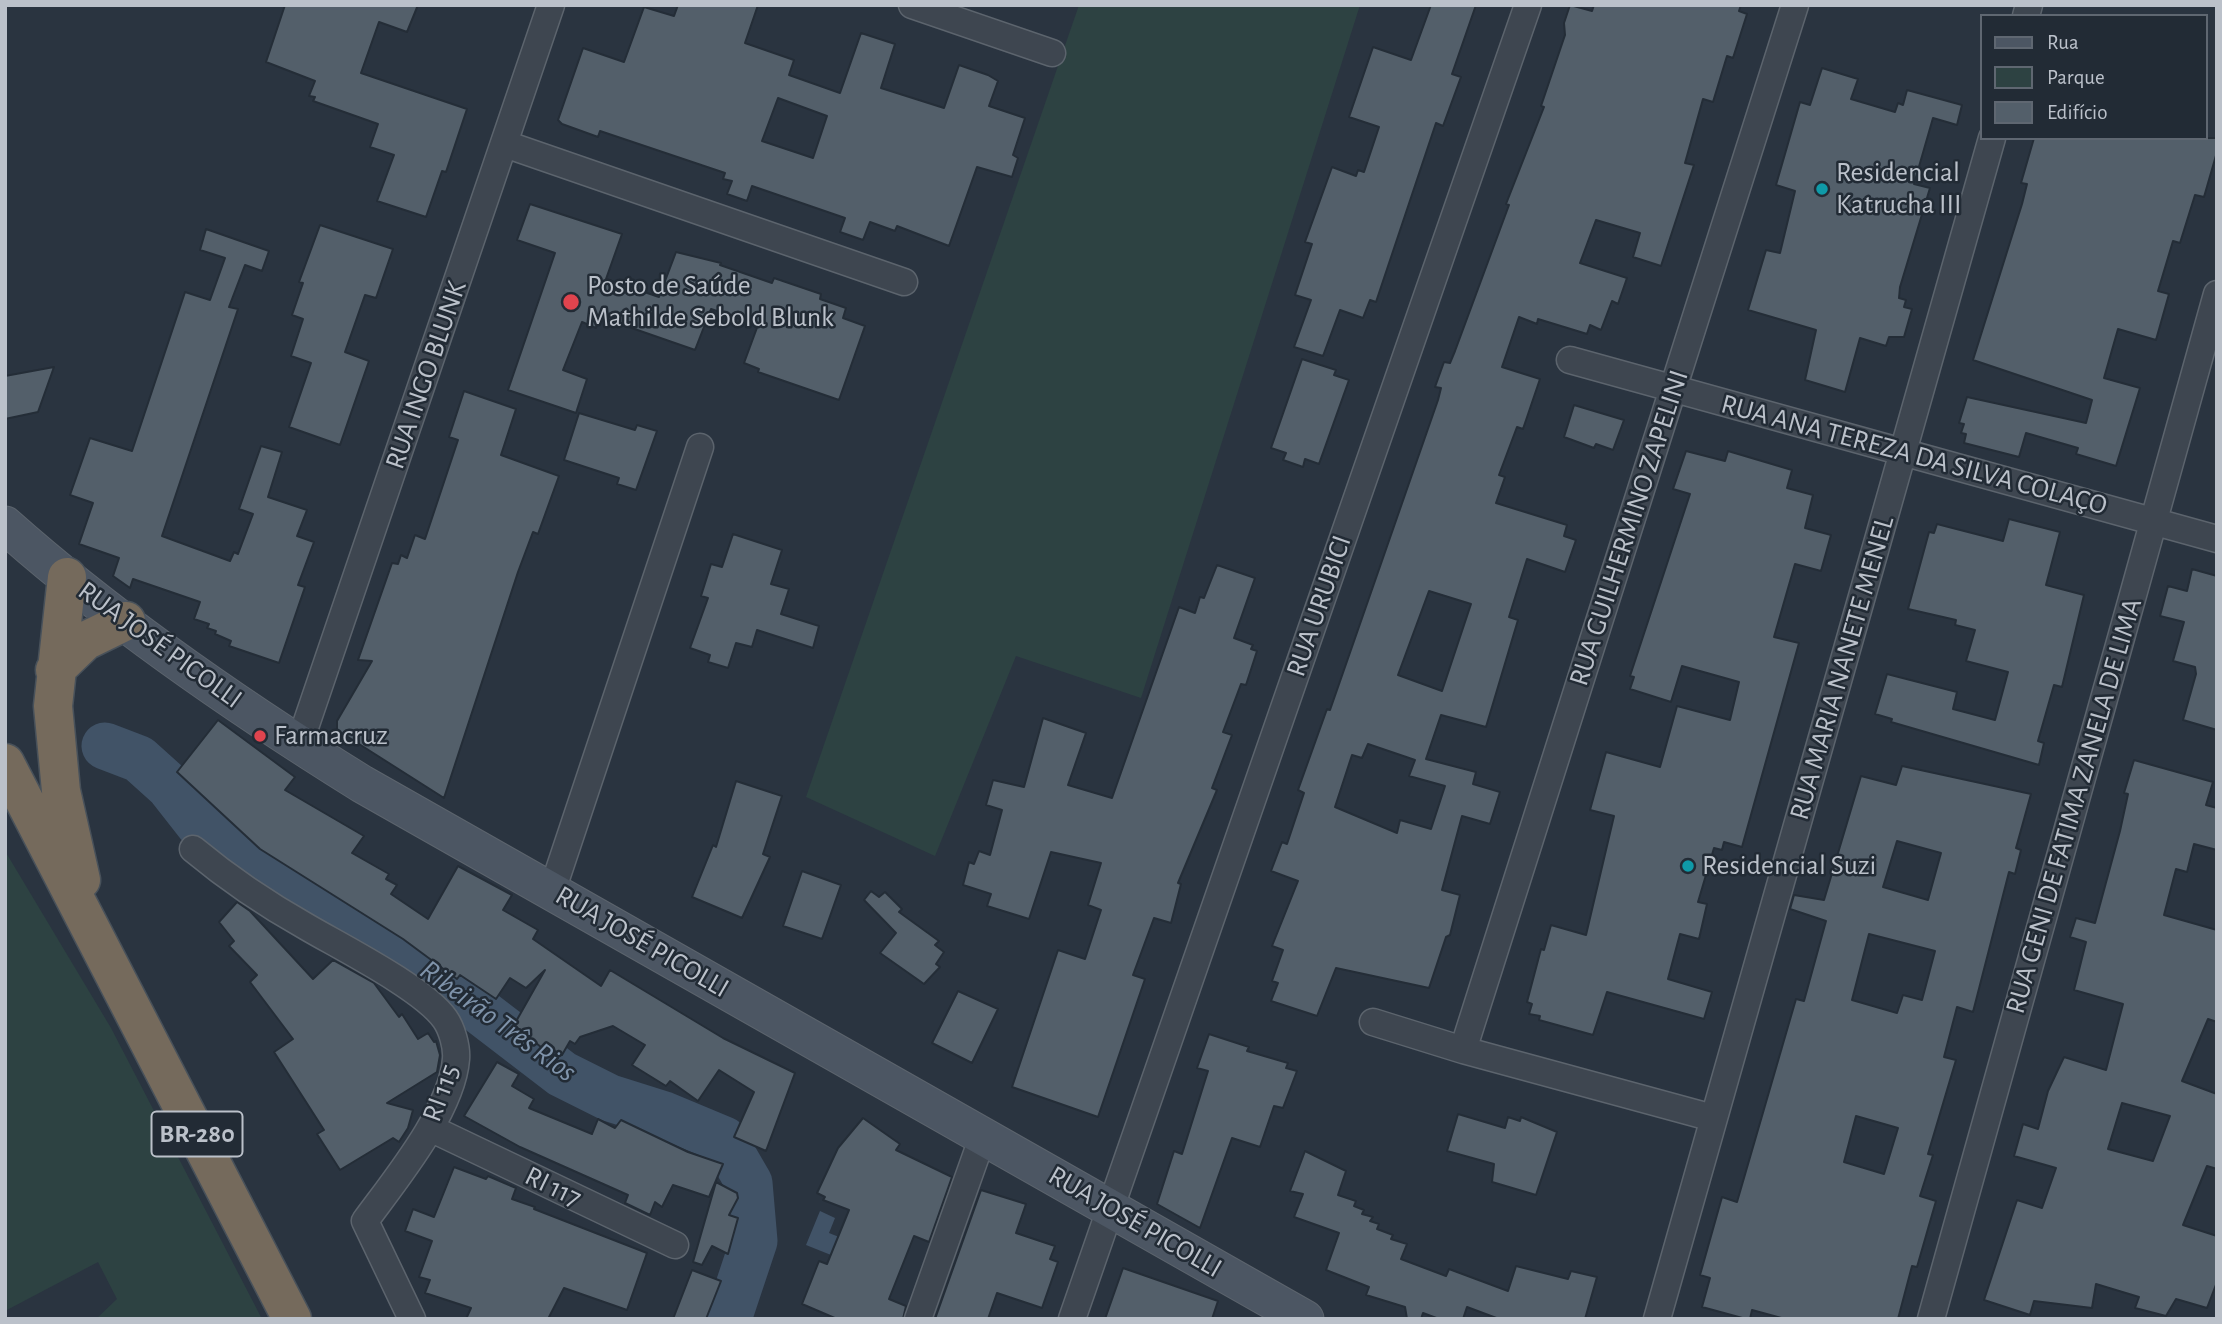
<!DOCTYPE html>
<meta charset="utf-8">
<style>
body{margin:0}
#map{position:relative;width:2222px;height:1324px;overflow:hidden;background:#2a3440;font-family:"Alegreya Sans",sans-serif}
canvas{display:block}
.frame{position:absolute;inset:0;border:7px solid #bbc1ca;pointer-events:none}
.legend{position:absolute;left:1980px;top:14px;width:228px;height:126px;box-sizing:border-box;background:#222b35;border:2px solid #5f6771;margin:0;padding:9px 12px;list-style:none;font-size:21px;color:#bbc1ca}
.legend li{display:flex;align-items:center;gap:14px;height:35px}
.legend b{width:35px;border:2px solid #5f6771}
</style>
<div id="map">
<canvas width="2222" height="1324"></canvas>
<div class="frame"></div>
<ul class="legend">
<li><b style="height:9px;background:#4c5663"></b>Rua</li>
<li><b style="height:19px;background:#2d4242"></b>Parque</li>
<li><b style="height:19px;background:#535f6a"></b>Edifício</li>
</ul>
</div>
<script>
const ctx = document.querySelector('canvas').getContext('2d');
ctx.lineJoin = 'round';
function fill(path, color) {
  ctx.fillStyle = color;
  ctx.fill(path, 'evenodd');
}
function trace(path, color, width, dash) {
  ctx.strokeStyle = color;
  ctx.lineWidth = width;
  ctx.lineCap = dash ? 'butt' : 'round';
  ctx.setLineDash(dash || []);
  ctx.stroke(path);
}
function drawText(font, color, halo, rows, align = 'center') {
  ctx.font = font + ' "Alegreya Sans",sans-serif';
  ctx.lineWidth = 5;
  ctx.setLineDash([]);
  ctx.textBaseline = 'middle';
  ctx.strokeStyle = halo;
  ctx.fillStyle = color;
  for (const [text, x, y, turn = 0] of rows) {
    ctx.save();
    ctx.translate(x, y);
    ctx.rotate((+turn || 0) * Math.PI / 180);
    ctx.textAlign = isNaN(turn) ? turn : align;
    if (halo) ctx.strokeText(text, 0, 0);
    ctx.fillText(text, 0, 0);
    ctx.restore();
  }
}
const green = new Path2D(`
 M 1079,5 L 1360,5 L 1141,698 L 1016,656 L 935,856 L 806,797 Z
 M 5,851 L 111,1028 L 262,1319 L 96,1319 L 117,1299 L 98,1262 L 5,1311 Z`);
const water = new Path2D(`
 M 820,1211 L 835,1218 L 829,1233 L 839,1237 L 831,1255 L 806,1245 Z`);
const river = new Path2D(`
 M 105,746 L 139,759 L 169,786 L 198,823 L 248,867 L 336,908 L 376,950 L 412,959 L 562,1074 L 610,1098 L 664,1115 L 724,1140 L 749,1183 L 754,1241 L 728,1319`);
const building = new Path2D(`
 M 285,5 L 418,5 L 407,32 L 379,22 L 361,73 L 467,109 L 446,172 L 442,171 L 426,217 L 377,201 L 394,155 L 370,147 L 378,124 L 313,101 L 315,97 L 309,96 L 315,81 L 266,62 Z
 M 678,5 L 758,5 L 745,43 L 794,60 L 789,75 L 840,93 L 861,33 L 895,44 L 881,88 L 944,108 L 959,65 L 988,75 L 998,81 L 989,106 L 1025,118 L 1013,155 L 1018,158 L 1012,177 L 977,167 L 949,246 L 897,226 L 895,231 L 870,222 L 863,240 L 840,232 L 845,218 L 752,186 L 747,201 L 727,194 L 732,181 L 723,179 L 725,173 L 600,131 L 598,137 L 562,124 L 558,120 L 583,48 L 624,62 L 644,7 L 674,16 ZM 778,98 L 827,116 L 813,158 L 762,141 Z
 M 1431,5 L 1476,5 L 1452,74 L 1461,77 L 1443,126 L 1436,123 L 1376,302 L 1370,300 L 1363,318 L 1340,310 L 1323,356 L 1294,347 L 1311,300 L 1295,295 L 1312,244 L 1305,242 L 1332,167 L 1356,176 L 1358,170 L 1364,172 L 1379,127 L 1349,117 L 1373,47 L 1411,60 Z
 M 1570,5 L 1592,11 L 1594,5 L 1741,5 L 1739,11 L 1747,14 L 1733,58 L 1727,56 L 1713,102 L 1703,99 L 1685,163 L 1694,165 L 1661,266 L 1633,257 L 1640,233 L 1596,220 L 1580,263 L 1627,278 L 1618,304 L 1612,301 L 1601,330 L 1590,325 L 1587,334 L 1538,319 L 1537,324 L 1519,317 L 1502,367 L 1540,379 L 1523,429 L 1517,427 L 1499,475 L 1505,477 L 1496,503 L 1567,525 L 1564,536 L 1576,540 L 1565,572 L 1527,559 L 1509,617 L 1518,620 L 1486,727 L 1441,715 L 1426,759 L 1476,772 L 1473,784 L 1500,792 L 1490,824 L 1462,816 L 1442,890 L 1460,895 L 1450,935 L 1446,937 L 1429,988 L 1336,968 L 1317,1016 L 1271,1001 L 1278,983 L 1272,981 L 1283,950 L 1272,946 L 1298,881 L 1271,871 L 1282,842 L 1287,844 L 1304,793 L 1298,790 L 1327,709 L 1330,710 L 1438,400 L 1441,388 L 1435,387 L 1444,362 L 1450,363 L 1455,351 L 1509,205 L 1506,204 L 1544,107 L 1541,106 L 1565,35 L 1564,23 ZM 1429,591 L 1471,604 L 1442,691 L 1398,675 ZM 1368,744 L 1415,760 L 1409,776 L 1445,786 L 1431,829 L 1400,820 L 1397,833 L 1335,807 L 1352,755 L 1362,758 Z
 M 1822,68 L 1858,79 L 1851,99 L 1895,112 L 1898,103 L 1903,105 L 1907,90 L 1962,105 L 1957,125 L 1933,118 L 1914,184 L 1930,188 L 1900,287 L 1899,298 L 1906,300 L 1904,307 L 1912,309 L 1904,337 L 1889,337 L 1886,346 L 1860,338 L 1845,392 L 1805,380 L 1816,330 L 1748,310 L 1766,250 L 1780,253 L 1795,191 L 1776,185 L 1800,102 L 1810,105 Z
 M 2034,138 L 2217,138 L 2217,152 L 2204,197 L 2195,195 L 2180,243 L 2173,241 L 2158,291 L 2169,294 L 2156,340 L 2118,329 L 2104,378 L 2140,388 L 2116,466 L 2076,454 L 2078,448 L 2026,433 L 2019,457 L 1964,443 L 1966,434 L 1961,433 L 1964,424 L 1959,423 L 1967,397 L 2086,423 L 2092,400 L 1973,360 L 2022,204 L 2027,184 L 2021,183 Z
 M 530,204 L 622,234 L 606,279 L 659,297 L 676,252 L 721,263 L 720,265 L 772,283 L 774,278 L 821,294 L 820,299 L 846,308 L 843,318 L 865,326 L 839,400 L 758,372 L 759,369 L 744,363 L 758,325 L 711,309 L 695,350 L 600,317 L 596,328 L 582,322 L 563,370 L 587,379 L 576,413 L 508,390 L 555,253 L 517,240 Z
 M 320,225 L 393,249 L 376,298 L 365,295 L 345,352 L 369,361 L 340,445 L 289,427 L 311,363 L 291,356 L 303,319 L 292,315 L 303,283 L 299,282 Z
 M 206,229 L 269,251 L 262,271 L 245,265 L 229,307 L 238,309 L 162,536 L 230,561 L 234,552 L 238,554 L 253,514 L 239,509 L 261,446 L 282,452 L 268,497 L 307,510 L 297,536 L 314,542 L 298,585 L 305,587 L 279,663 L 229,646 L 231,641 L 215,634 L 216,631 L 207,628 L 209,624 L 194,619 L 200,602 L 133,579 L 130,588 L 113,576 L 119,558 L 79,544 L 93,503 L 70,495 L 90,438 L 132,451 L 185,292 L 210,300 L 225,258 L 200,250 Z
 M 1302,359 L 1336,370 L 1334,375 L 1349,380 L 1319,464 L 1305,459 L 1303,467 L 1283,460 L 1286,453 L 1271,448 Z
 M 54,367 L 38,412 L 5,419 L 5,376 Z
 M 464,391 L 516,409 L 501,455 L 559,476 L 538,534 L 533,532 L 518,572 L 444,798 L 337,730 L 337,721 L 372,661 L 358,660 L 392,563 L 398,564 L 401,555 L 407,558 L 415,535 L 425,539 L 458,440 L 449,437 Z
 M 1574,405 L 1624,420 L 1613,450 L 1596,444 L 1594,448 L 1564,437 Z
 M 579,413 L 635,430 L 637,425 L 657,431 L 636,490 L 617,484 L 619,478 L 564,460 Z
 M 1686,451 L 1725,461 L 1728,451 L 1792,470 L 1787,488 L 1813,495 L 1805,528 L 1831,535 L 1821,571 L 1795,564 L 1774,637 L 1799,643 L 1742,847 L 1724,842 L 1722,850 L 1714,848 L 1698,902 L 1707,904 L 1699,939 L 1680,934 L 1668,979 L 1712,992 L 1704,1019 L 1607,992 L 1593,1035 L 1539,1020 L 1540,1016 L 1529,1014 L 1532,1004 L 1527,1002 L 1541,949 L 1544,950 L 1551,925 L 1586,935 L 1614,816 L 1590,810 L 1606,752 L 1660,767 L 1677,706 L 1730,720 L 1739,682 L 1682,666 L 1671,702 L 1630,689 L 1634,677 L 1630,676 L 1690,494 L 1673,489 Z
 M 2009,519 L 2060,532 L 2046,585 L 2084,595 L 2062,687 L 2054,685 L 2038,741 L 2044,743 L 2039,765 L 1891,722 L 1892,719 L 1875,714 L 1887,674 L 1957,692 L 1953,709 L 1995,720 L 2008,672 L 1966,661 L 1975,630 L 1955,625 L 1956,620 L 1908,609 L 1929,532 L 1934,533 L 1937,524 L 2003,541 Z
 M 733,534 L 782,550 L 771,584 L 789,589 L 781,614 L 819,626 L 813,648 L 757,630 L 752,647 L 736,643 L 728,668 L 708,662 L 710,655 L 690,648 L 708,598 L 701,596 L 711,564 L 722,567 Z
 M 1217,565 L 1255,578 L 1234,638 L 1253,645 L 1251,649 L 1257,651 L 1246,685 L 1241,684 L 1223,732 L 1232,735 L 1212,788 L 1217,790 L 1178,883 L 1181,884 L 1171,923 L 1154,918 L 1133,975 L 1145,979 L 1098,1117 L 1012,1087 L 1058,950 L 1085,959 L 1101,910 L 1088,905 L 1101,863 L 1051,852 L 1029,919 L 987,906 L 991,894 L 963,885 L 969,862 L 974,864 L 979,851 L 990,855 L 1002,810 L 986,805 L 993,780 L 1024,787 L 1043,718 L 1086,733 L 1068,785 L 1112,798 L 1179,607 L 1195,613 L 1200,597 L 1204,598 Z
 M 2192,569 L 2217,576 L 2217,730 L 2183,720 L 2196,674 L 2195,667 L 2173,661 L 2184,622 L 2160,616 L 2168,586 L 2187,591 Z
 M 218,720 L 295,777 L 285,790 L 364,836 L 352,853 L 389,874 L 386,879 L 397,885 L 391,894 L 428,919 L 458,866 L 512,895 L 503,910 L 538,930 L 533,939 L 601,986 L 610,970 L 723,1038 L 795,1073 L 766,1151 L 734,1137 L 754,1092 L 719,1070 L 698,1101 L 670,1081 L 666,1086 L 632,1065 L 645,1045 L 613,1026 L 580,1037 L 575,1044 L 570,1041 L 562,1055 L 550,1048 L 547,1052 L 514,1025 L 545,970 L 526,988 L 510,978 L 496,999 L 460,975 L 457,979 L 403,939 L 260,849 L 177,772 Z
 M 2134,760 L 2213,782 L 2206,805 L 2217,808 L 2217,850 L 2194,844 L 2187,872 L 2176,869 L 2164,915 L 2217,930 L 2217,1022 L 2208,1019 L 2182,1081 L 2217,1094 L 2217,1169 L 2207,1166 L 2183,1225 L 2217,1236 L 2217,1282 L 2207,1308 L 2176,1299 L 2166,1316 L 2135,1308 L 2139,1297 L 2096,1284 L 2092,1308 L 2034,1301 L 2030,1315 L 1984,1300 L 2017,1200 L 2042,1208 L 2056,1168 L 2014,1156 L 2023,1124 L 2038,1129 L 2048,1091 L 2064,1057 L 2106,1070 L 2123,1004 L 2074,990 L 2086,942 L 2070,937 L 2076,918 L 2095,923 L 2120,831 L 2128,794 L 2124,793 ZM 2122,1103 L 2170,1116 L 2153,1161 L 2108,1149 Z
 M 1902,766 L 2031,794 L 2016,848 L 2021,850 L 2015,874 L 2009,872 L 1973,1012 L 1957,1007 L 1944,1057 L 1956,1060 L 1928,1154 L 1933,1155 L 1920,1196 L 1936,1201 L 1917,1267 L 1912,1266 L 1898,1319 L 1785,1319 L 1752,1310 L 1750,1319 L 1746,1319 L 1702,1307 L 1710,1278 L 1700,1275 L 1722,1197 L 1737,1202 L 1796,999 L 1804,1001 L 1826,921 L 1790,909 L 1794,895 L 1824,900 L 1861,776 L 1896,785 ZM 1897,841 L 1941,853 L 1928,900 L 1883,887 ZM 1869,934 L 1935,951 L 1922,1000 L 1903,995 L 1897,1013 L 1852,1000 ZM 1856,1116 L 1898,1128 L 1884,1174 L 1844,1162 Z
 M 736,781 L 782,796 L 763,854 L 770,857 L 742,918 L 692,897 L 713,845 L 716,847 Z
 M 802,871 L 841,885 L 822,939 L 783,926 Z
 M 871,891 L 879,897 L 885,892 L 902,909 L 899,912 L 939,941 L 935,945 L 944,952 L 936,964 L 940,967 L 924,984 L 880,953 L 896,933 L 864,900 Z
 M 237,902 L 250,911 L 313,979 L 333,960 L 374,983 L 399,1017 L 402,1014 L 418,1039 L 428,1033 L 434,1042 L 436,1041 L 440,1055 L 437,1072 L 387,1103 L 413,1110 L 408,1128 L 399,1142 L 393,1138 L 340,1170 L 317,1134 L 324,1130 L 274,1052 L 293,1039 L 250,982 L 257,975 L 229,946 L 234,941 L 219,922 Z
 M 958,991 L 998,1009 L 972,1063 L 932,1043 Z
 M 1209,1034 L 1249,1047 L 1247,1051 L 1288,1063 L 1286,1068 L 1297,1071 L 1283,1108 L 1274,1106 L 1260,1147 L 1232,1138 L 1200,1228 L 1157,1204 L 1174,1151 L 1182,1154 L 1208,1071 L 1197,1068 Z
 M 497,1062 L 519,1074 L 512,1086 L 534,1099 L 529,1108 L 592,1134 L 598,1119 L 615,1128 L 621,1120 L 688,1152 L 723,1164 L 709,1197 L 673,1185 L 662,1207 L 655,1202 L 650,1215 L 625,1203 L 628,1195 L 520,1147 L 464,1116 Z
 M 1458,1114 L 1505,1128 L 1508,1117 L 1520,1121 L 1521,1117 L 1557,1132 L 1536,1195 L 1492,1182 L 1494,1164 L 1447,1151 Z
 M 863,1118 L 900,1144 L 896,1150 L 952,1177 L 929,1242 L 914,1236 L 889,1299 L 906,1306 L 903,1319 L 837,1319 L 802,1304 L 819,1261 L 827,1264 L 849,1210 L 823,1200 L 825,1197 L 817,1193 L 838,1148 Z
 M 1305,1151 L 1346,1171 L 1338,1195 L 1356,1201 L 1354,1206 L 1364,1210 L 1362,1214 L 1373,1217 L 1370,1221 L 1379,1224 L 1377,1229 L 1393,1235 L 1391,1239 L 1407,1244 L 1401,1259 L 1446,1276 L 1449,1269 L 1508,1291 L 1516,1266 L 1568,1279 L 1571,1271 L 1597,1277 L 1585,1319 L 1499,1319 L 1467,1307 L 1463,1319 L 1439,1319 L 1423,1313 L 1421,1319 L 1407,1319 L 1405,1307 L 1366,1295 L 1369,1287 L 1326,1270 L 1339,1233 L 1294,1217 L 1303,1194 L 1290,1191 Z
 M 454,1167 L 486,1179 L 488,1176 L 516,1188 L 512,1199 L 535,1207 L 534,1209 L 647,1253 L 627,1310 L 564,1288 L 548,1319 L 466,1319 L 471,1308 L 425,1293 L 430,1280 L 419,1277 L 432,1241 L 405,1231 L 413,1209 L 434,1217 Z
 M 716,1182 L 737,1193 L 738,1198 L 729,1215 L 738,1218 L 728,1254 L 712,1246 L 702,1265 L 693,1262 Z
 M 981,1190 L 1026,1204 L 1016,1233 L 1055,1246 L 1050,1259 L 1058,1262 L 1042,1308 L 997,1293 L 988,1319 L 935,1319 Z
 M 1123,1268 L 1218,1301 L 1212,1319 L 1105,1319 Z
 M 692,1270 L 721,1281 L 706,1319 L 673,1319 Z`);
const street = new Path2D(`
 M 912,5 L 1052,53
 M 2026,16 L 2029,5
 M 505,144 L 904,282
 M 1570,360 L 2217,539
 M 299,745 L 551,5
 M 193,849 C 229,879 266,904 307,927 C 341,947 423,988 445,1019 C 452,1029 457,1047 456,1059 C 452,1111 395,1180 365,1221 L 412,1319
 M 552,891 L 700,447
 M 1373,1022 L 1463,1050 L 1713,1118
 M 1463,1050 L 1795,5
 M 430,1128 L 675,1245
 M 918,1319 L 983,1136
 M 1072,1319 L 1528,5
 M 1657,1319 L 1992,138
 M 1931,1319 L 2217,294`);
const secondary = new Path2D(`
 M 5,525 C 114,622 238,707 362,784 L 1305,1319`);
const highway = new Path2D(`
 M 67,577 L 53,706 L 61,791 L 81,880
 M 55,670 L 85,641 L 126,621
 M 5,763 L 292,1319`);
const markers = [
 [1822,189,7,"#0f9aa8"],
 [571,302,9,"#e0444e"],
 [260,736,7,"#e0444e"],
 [1688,866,7,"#0f9aa8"]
];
const shields = [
 [197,1134,91]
];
const shieldNames = [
 ["BR-280",197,1134]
];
const poiNames = [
 ["Residencial",1836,173],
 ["Katrucha III",1836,205],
 ["Posto de Saúde",587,286],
 ["Mathilde Sebold Blunk",587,318],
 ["Farmacruz",274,736],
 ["Residencial Suzi",1702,866]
];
const streetNames = [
 ["RUA INGO BLUNK",426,375,-71],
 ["RUA ANA TEREZA DA SILVA COLAÇO",1914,455,15],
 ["RUA GUILHERMINO ZAPELINI",1629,528,-72],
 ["RUA URUBICI",1319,606,-71],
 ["RUA JOSÉ PICOLLI",160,645,36],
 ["RUA MARIA NANETE MENEL",1842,668,-74],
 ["RUA GENI DE FATIMA ZANELA DE LIMA",2074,806,-74],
 ["RUA JOSÉ PICOLLI",642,942,30],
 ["RI 115",441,1093,-70],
 ["RI 117",553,1187,26],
 ["RUA JOSÉ PICOLLI",1135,1222,30]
];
const waterNames = [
 ["Ribeirão Três Rios",498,1021,36]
];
fill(green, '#2d4242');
fill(water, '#415367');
trace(river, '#415367', 47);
fill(building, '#535f6a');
trace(building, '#242d37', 2);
trace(street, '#5c646d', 29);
trace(secondary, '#5c646d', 39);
trace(highway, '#48515a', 41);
trace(street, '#3e4650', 26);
trace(secondary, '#4c5663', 37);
trace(highway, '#756a5c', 38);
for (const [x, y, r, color] of markers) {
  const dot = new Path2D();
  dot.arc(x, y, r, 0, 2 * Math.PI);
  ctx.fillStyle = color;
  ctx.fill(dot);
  trace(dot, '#222b35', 2.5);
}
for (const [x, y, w] of shields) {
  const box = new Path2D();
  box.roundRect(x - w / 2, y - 22.5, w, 45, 5);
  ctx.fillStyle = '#222b35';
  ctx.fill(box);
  trace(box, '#bbc1ca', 2);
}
drawText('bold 26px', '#bbc1ca', null, shieldNames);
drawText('28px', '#bbc1ca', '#222b35', poiNames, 'left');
drawText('28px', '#bbc1ca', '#222b35', streetNames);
drawText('italic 30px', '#7f93aa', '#222b35', waterNames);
</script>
